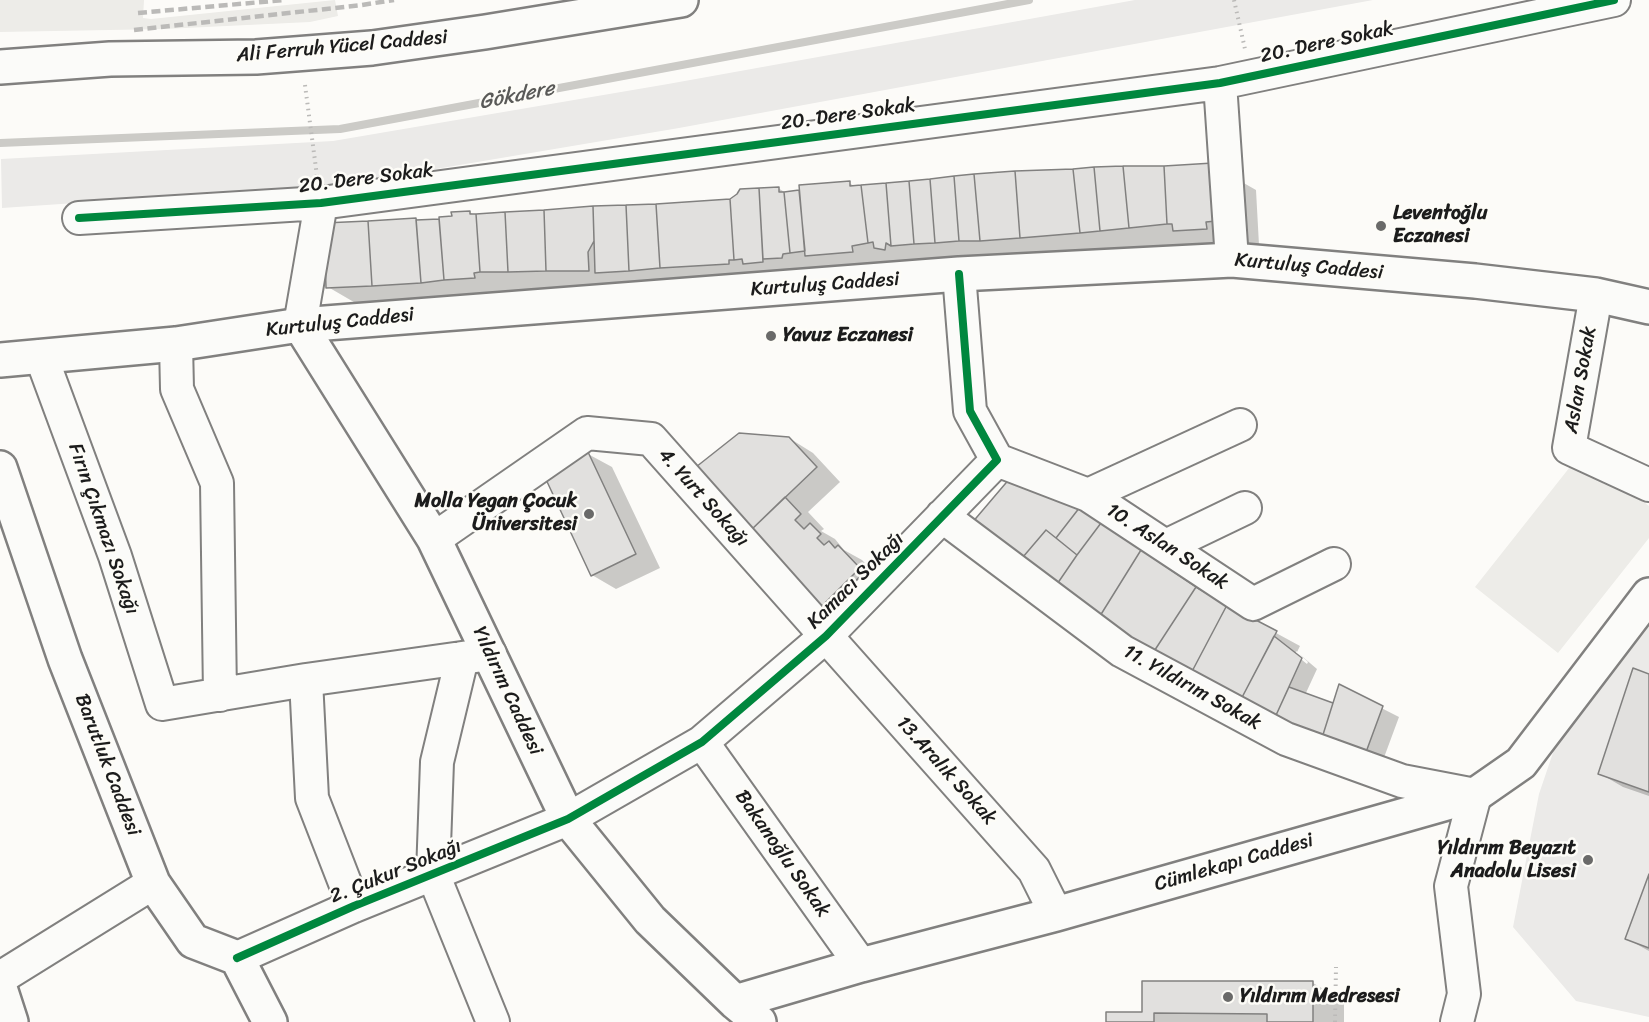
<!DOCTYPE html>
<meta charset="utf-8">
<style>
body{margin:0}
canvas{display:block;background:#fcfbf8}
</style>
<canvas width="1649" height="1022"></canvas>
<script>
const ctx = document.querySelector('canvas').getContext('2d');
ctx.lineJoin = 'round';
function fill(path, color) {
  ctx.fillStyle = color;
  ctx.fill(path, 'evenodd');
}
function trace(path, color, width, dash) {
  ctx.strokeStyle = color;
  ctx.lineWidth = width;
  ctx.lineCap = dash ? 'butt' : 'round';
  ctx.setLineDash(dash || []);
  ctx.stroke(path);
}
function drawText(font, color, halo, rows, align = 'center') {
  ctx.font = font + ' Sriracha,sans-serif';
  ctx.lineWidth = 5;
  ctx.setLineDash([]);
  ctx.textBaseline = 'middle';
  ctx.strokeStyle = halo;
  ctx.fillStyle = color;
  for (const [text, x, y, turn = 0] of rows) {
    ctx.save();
    ctx.translate(x, y);
    ctx.rotate((+turn || 0) * Math.PI / 180);
    ctx.textAlign = isNaN(turn) ? turn : align;
    if (halo) ctx.strokeText(text, 0, 0);
    ctx.fillText(text, 0, 0);
    ctx.restore();
  }
}
const built = new Path2D(`
 M 1135,0 L 1373,0 L 679,128 L 341,185 L 2,208 L 1,159 L 333,141 L 668,84 Z
 M 1649,618 L 1649,1017 L 1576,1001 L 1513,927 L 1539,794 L 1559,735 Z`);
const green = new Path2D(`
 M 0,0 L 144,0 L 143,18 L 151,19 L 335,0 L 338,16 L 310,22 L 164,29 L 0,32 Z
 M 1581,453 L 1649,506 L 1649,538 L 1558,653 L 1475,587 Z`);
const shadow = new Path2D(`
 M 1212,165 L 1256,190 L 1259,245 L 371,312 L 328,287 L 416,219 L 420,222 L 441,220 L 469,212 L 475,215 L 731,201 L 741,190 L 778,188 L 786,193 L 849,183 L 856,187 Z
 M 740,435 L 789,438 L 813,453 L 840,482 L 808,512 L 824,529 L 821,531 L 835,539 L 844,550 L 862,560 L 884,583 L 847,618 L 823,604 Z
 M 588,454 L 612,467 L 660,568 L 616,589 L 592,575 Z
 M 1045,484 L 1219,602 L 1300,646 L 1297,652 L 1317,669 L 1305,695 L 1334,705 L 1340,687 L 1399,717 L 1379,771 L 1174,671 L 1018,562 ZM 1296,651 L 1308,662 L 1307,664 L 1296,655 Z
 M 1649,675 L 1649,796 L 1623,787 L 1599,773 Z
 M 1649,878 L 1649,951 L 1627,939 Z
 M 1313,983 L 1344,1001 L 1344,1022 L 1108,1022 L 1144,1013 Z`);
const stream = new Path2D(`
 M 0,143 L 340,129 L 1029,0`);
const building = new Path2D(`
 M 1213,163 L 1216,221 L 1206,222 L 1207,229 L 1173,231 L 1172,224 L 1167,224 L 1164,166 Z
 M 1123,166 L 1129,228 L 1100,231 L 1094,167 Z
 M 1123,166 L 1164,166 L 1167,224 L 1129,228 Z
 M 1094,167 L 1100,231 L 1080,233 L 1073,169 Z
 M 1073,169 L 1080,233 L 1020,238 L 1015,171 Z
 M 1015,171 L 1020,238 L 980,241 L 974,174 Z
 M 974,174 L 980,241 L 959,241 L 954,176 Z
 M 954,176 L 959,241 L 935,243 L 930,179 Z
 M 930,179 L 935,243 L 914,244 L 909,181 Z
 M 850,181 L 850,186 L 861,185 L 868,243 L 852,246 L 853,252 L 805,256 L 799,185 Z
 M 909,181 L 914,244 L 891,246 L 886,183 Z
 M 886,183 L 891,246 L 886,243 L 885,250 L 874,248 L 873,242 L 868,243 L 861,185 Z
 M 779,187 L 779,192 L 784,192 L 790,253 L 783,254 L 782,258 L 763,259 L 759,188 Z
 M 759,188 L 763,262 L 743,264 L 742,259 L 734,260 L 730,199 L 737,194 L 740,189 Z
 M 799,190 L 805,251 L 790,253 L 784,192 Z
 M 730,199 L 734,260 L 729,260 L 729,264 L 660,268 L 656,204 Z
 M 656,204 L 660,268 L 629,271 L 626,205 Z
 M 626,205 L 629,271 L 595,273 L 593,206 Z
 M 593,206 L 594,241 L 588,252 L 589,271 L 546,271 L 544,210 Z
 M 544,210 L 546,271 L 508,272 L 505,212 Z
 M 470,211 L 470,214 L 476,214 L 480,272 L 474,273 L 475,278 L 444,280 L 439,217 L 452,216 L 451,212 Z
 M 505,212 L 508,272 L 480,272 L 476,214 Z
 M 416,218 L 421,283 L 372,286 L 368,221 Z
 M 439,219 L 444,280 L 421,283 L 416,220 Z
 M 368,221 L 372,286 L 326,288 L 324,223 Z
 M 739,433 L 789,437 L 817,467 L 750,531 L 696,467 Z
 M 588,452 L 636,554 L 591,576 L 543,473 Z
 M 1011,477 L 1080,507 L 1056,538 L 1046,530 L 1017,564 L 971,524 Z
 M 785,497 L 801,514 L 795,520 L 804,529 L 810,523 L 821,534 L 817,538 L 824,545 L 829,541 L 835,548 L 838,545 L 860,568 L 822,606 L 750,531 Z
 M 1080,507 L 1101,523 L 1077,555 L 1056,538 Z
 M 1101,523 L 1141,550 L 1095,624 L 1053,590 L 1077,555 Z
 M 1046,530 L 1077,555 L 1053,590 L 1017,564 Z
 M 1141,550 L 1196,587 L 1149,659 L 1095,624 Z
 M 1196,587 L 1227,605 L 1188,679 L 1149,659 Z
 M 1227,605 L 1277,631 L 1238,705 L 1188,679 Z
 M 1274,636 L 1302,658 L 1272,724 L 1238,705 Z
 M 1633,668 L 1649,674 L 1649,792 L 1598,774 Z
 M 1339,684 L 1383,706 L 1362,763 L 1321,741 Z
 M 1289,687 L 1333,703 L 1321,741 L 1272,724 Z
 M 1649,874 L 1649,948 L 1625,939 Z
 M 1142,981 L 1313,981 L 1313,1022 L 1267,1022 L 1267,1014 L 1154,1013 L 1154,1022 L 1106,1022 L 1106,1012 L 1142,1012 Z`);
const path = new Path2D(`
 M 1234,0 L 1245,49
 M 305,85 L 317,176
 M 1335,1022 L 1336,967`);
const street = new Path2D(`
 M 1220,83 L 1232,260
 M 79,218 L 321,203 L 1220,83 L 1614,0
 M 1596,295 L 1569,448 L 1649,485
 M 300,325 L 321,203
 M 176,344 L 177,389 L 217,483 L 220,695
 M 41,356 L 115,556 L 162,704 L 306,680 L 490,654
 M 997,460 L 1088,495 L 1253,604 L 1334,564
 M 1088,495 L 1240,425
 M 942,516 L 1122,651 L 1286,739 L 1402,781 L 1475,795 L 1451,886 L 1464,994 L 1457,1022
 M 434,539 L 587,433 L 651,439 L 1034,870 L 1056,914
 M 1166,546 L 1245,508
 M 462,658 L 437,762 L 433,874 L 493,1022
 M 306,680 L 312,798 L 354,906
 M 702,742 L 861,965
 M 237,958 L 354,906 L 568,819 L 702,742 L 826,636 L 997,460 L 970,411 L 959,274
 M 0,978 L 153,883`);
const secondary = new Path2D(`
 M 0,67 L 110,59 L 256,57 L 372,48 L 485,32 L 681,0
 M 300,325 L 434,539 L 568,819 L 650,920 L 735,1002 L 759,1022
 M 0,360 L 176,344 L 300,325 L 959,274 L 1232,260 L 1475,281 L 1596,295 L 1649,307
 M 0,468 L 65,659 L 153,883 L 193,941 L 237,958 L 270,1022
 M 735,1002 L 861,965 L 1056,914 L 1475,795 L 1521,763 L 1649,595`);
const primary = new Path2D(`
 M 0,988 L 11,1022`);
const rail = new Path2D(`
 M 138,13 L 284,0
 M 134,30 L 362,5 L 394,0`);
const cycleway = new Path2D(`
 M 79,218 L 321,203 L 1220,83 L 1614,0
 M 237,958 L 354,906 L 568,819 L 702,742 L 826,636 L 997,460 L 970,411 L 959,274`);
const markers = [
 [1381,226,6,"#6a6a69"],
 [771,336,6,"#6a6a69"],
 [589,514,6,"#6a6a69"],
 [1588,860,6,"#6a6a69"],
 [1228,997,6,"#6a6a69"]
];
const streetNames = [
 ["20. Dere Sokak",1327,43,-12],
 ["Ali Ferruh Yücel Caddesi",342,47,-5],
 ["20. Dere Sokak",848,115,-8],
 ["20. Dere Sokak",366,179,-7],
 ["Kurtuluş Caddesi",1309,267,5],
 ["Kurtuluş Caddesi",825,285,-4],
 ["Kurtuluş Caddesi",340,323,-6],
 ["Aslan Sokak",1581,380,-80],
 ["4. Yurt Sokağı",703,498,48],
 ["Fırın Çıkmazı Sokağı",103,529,71],
 ["10. Aslan Sokak",1167,547,33],
 ["Kamacı Sokağı",856,581,-45],
 ["11. Yıldırım Sokak",1192,688,29],
 ["Yıldırım Caddesi",507,691,65],
 ["Barutluk Caddesi",107,765,69],
 ["13.Aralık Sokak",946,771,48],
 ["Bakanoğlu Sokak",782,854,55],
 ["Cümlekapı Caddesi",1234,863,-16],
 ["2. Çukur Sokağı",396,872,-22]
];
const poiNames = [
 ["Leventoğlu",1393,214],
 ["Eczanesi",1393,237],
 ["Yavuz Eczanesi",783,336],
 ["Molla Yegan Çocuk",577,502,"right"],
 ["Üniversitesi",577,525,"right"],
 ["Yıldırım Beyazıt",1576,849,"right"],
 ["Anadolu Lisesi",1576,872,"right"],
 ["Yıldırım Medresesi",1240,997]
];
const waterNames = [
 ["Gökdere",517,96,-11]
];
fill(built, '#ebeae8');
fill(green, '#edece8');
fill(shadow, '#0003');
trace(stream, '#cccbc7', 8);
fill(building, '#e1e0de');
trace(building, '#81807f', 1.5);
trace(street, '#81807f', 36);
trace(secondary, '#81807f', 38);
trace(primary, '#81807f', 38);
trace(path, '#bbbab8', 4, [1.5, 4.5]);
trace(street, '#fbfbf9', 32);
trace(secondary, '#fbfbf9', 33);
trace(primary, '#fbfbf9', 33);
trace(rail, '#bbbab8', 4.5, [9, 4.5]);
trace(cycleway, '#00873e', 8);
for (const [x, y, r, color] of markers) {
  const dot = new Path2D();
  dot.arc(x, y, r, 0, 2 * Math.PI);
  ctx.fillStyle = color;
  ctx.fill(dot);
  trace(dot, '#fdfcf7', 2);
}
drawText('20px', '#1c1c1c', '#fdfcf7', streetNames);
drawText('bold 20px', '#1c1c1c', '#fdfcf7', poiNames, 'left');
drawText('italic 21px', '#5a5a58', '#fdfcf7', waterNames);
</script>
